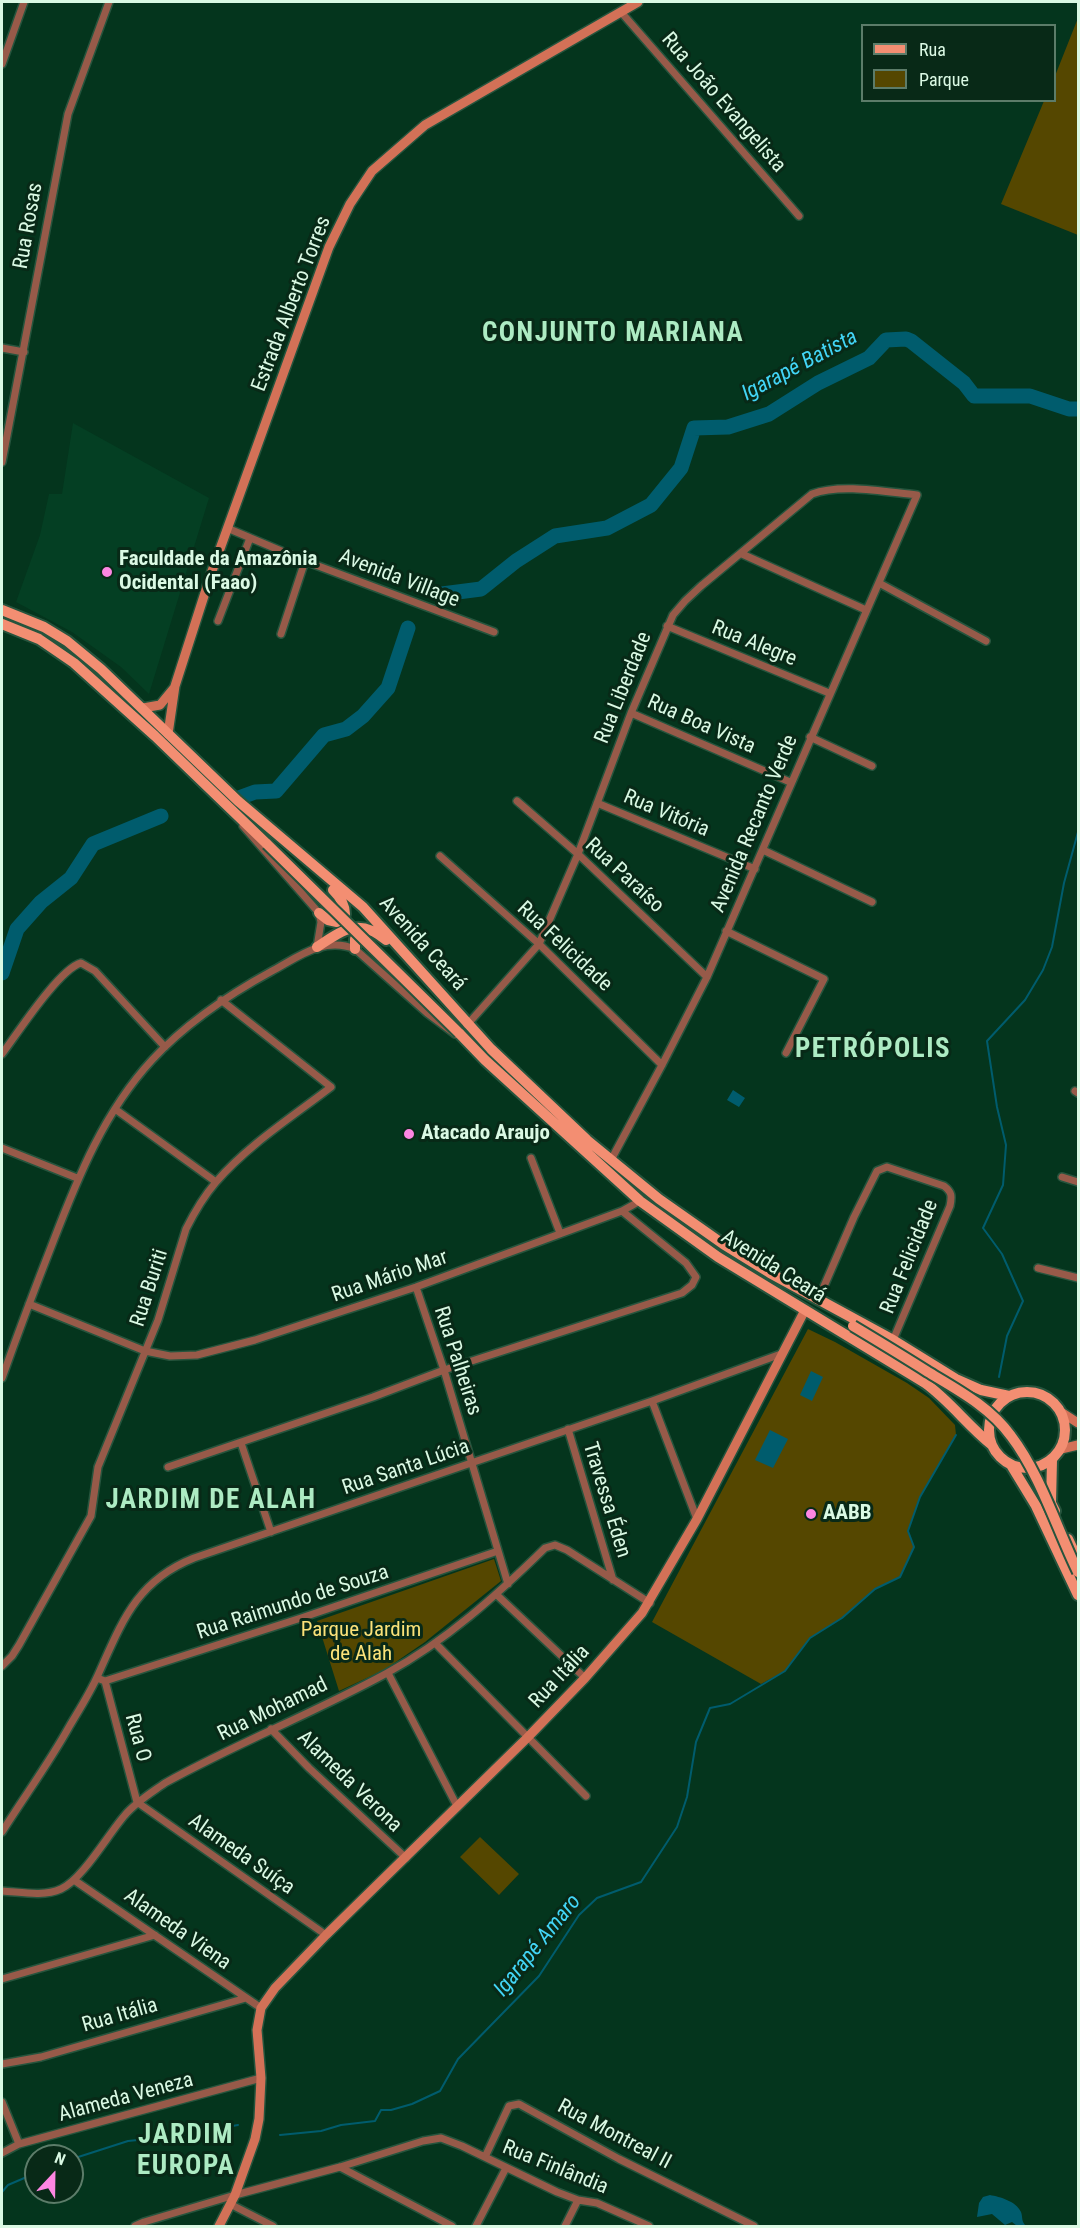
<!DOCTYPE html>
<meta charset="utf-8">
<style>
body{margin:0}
#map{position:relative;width:1080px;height:2228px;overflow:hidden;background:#04351d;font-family:"Roboto Condensed",sans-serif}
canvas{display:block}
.frame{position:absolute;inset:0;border:3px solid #daf9e4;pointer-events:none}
.legend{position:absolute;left:861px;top:24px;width:195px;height:78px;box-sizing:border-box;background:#082917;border:2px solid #5c7c69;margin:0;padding:8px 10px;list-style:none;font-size:18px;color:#daf9e4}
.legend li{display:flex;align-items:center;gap:12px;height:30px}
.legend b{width:30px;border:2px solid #5c7c69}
.north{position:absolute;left:24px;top:2144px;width:60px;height:60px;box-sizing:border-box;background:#082917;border:2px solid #5c7c69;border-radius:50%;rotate:22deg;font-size:16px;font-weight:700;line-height:24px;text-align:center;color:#daf9e4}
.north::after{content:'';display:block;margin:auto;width:21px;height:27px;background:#fd86e2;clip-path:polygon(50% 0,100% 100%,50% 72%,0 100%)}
</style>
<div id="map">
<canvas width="1080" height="2228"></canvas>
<div class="frame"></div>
<ul class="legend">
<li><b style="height:8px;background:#f38e72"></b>Rua</li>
<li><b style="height:16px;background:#554700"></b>Parque</li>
</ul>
<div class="north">N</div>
</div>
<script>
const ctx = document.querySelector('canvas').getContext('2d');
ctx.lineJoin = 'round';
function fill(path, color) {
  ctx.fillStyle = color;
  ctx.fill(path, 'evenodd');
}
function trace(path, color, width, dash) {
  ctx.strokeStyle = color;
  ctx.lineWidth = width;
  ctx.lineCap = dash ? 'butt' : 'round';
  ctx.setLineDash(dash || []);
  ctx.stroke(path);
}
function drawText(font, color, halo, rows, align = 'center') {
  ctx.font = font + ' "Roboto Condensed",sans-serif';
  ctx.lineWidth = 6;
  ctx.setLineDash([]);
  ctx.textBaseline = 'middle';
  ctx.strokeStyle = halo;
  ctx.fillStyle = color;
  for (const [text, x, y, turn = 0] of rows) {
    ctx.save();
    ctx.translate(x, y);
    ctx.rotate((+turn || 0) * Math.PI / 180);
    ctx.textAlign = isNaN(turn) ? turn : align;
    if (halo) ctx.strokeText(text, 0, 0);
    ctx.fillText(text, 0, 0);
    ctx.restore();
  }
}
const built = new Path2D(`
 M 73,423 L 209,498 L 149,694 L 121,667 L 72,632 L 16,602 L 40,535 L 49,494 L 62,494 Z`);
const green = new Path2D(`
 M 1078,18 L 1078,235 L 1001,204 L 1044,101 L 1054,100 L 1055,76 Z
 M 808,1329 L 835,1342 L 907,1383 L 929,1398 L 955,1425 L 956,1435 L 920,1497 L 908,1531 L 914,1547 L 900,1577 L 875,1589 L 842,1618 L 810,1638 L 785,1671 L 761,1684 L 652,1622 Z
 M 494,1559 L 501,1581 L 425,1642 L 384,1670 L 339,1691 L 317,1621 Z
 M 480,1837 L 519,1874 L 499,1895 L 460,1857 Z`);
const water = new Path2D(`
 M 733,1090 L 745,1098 L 739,1107 L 727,1100 Z
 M 811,1371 L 823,1377 L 812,1401 L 800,1395 Z
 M 770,1430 L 788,1439 L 773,1468 L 755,1460 Z
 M 990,2195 C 1000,2197 1016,2201 1021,2212 C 1023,2218 1021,2221 1026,2226 L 1017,2226 L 1012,2222 L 1005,2225 L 992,2214 L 977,2217 L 979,2203 L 983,2197 Z`);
const stream = new Path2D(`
 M 999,1377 L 1007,1336 L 1023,1301 L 1002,1254 L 983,1228 L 1003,1185 L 1006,1145 L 997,1107 L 987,1041 L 1025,1000 L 1043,970 L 1052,947 L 1064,883 L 1078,832
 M 280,2135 L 321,2131 L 341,2125 L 375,2121 L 381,2110 L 391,2110 L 412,2104 L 440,2091 L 458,2059 L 539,1976 L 579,1915 L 597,1898 L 641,1882 L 677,1827 L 687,1797 L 696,1742 L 710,1708 L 730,1704 L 785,1671 L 810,1638 L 842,1618 L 875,1589 L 900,1577 L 914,1547 L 908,1531 L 920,1497 L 956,1435
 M 72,2159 L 128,2141 L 177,2136 L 238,2125
 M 2,2192 L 8,2185 L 36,2173`);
const river = new Path2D(`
 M 442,594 L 481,589 L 516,561 L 555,536 L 607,528 L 651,505 L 681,468 L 694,428 L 728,427 L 769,414 L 818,383 L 869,358 L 886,340 L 906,339 L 911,341 L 964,383 L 974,396 L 1030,396 L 1069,409 L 1078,409
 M 236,799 L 255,792 L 276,791 L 324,735 L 346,729 L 363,716 L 388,688 L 408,628
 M 2,973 L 17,929 L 41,902 L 71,878 L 93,844 L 161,816`);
const street = new Path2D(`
 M 621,12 L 799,216
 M 2,64 L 24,2
 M 2,348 L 24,352
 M 2,462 L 68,114 L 109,2
 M 227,528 L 305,561 L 494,632
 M 742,554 L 866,610
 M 879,583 L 986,641
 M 218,621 L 250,538
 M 667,626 L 829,693
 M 281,634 L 305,561
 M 631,713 L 790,782
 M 810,737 L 872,766
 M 517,801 L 578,854 L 707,977
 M 597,803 L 755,869
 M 243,826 L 319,913 L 321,922 L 317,947
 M 763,850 L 872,902
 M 440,856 L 539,944 L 662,1065
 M 726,931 L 824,979 L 786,1053
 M 467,1025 L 539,944 L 578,854 L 631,713 L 673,615 L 685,601 L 701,586 L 812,494 C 841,483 886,492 917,495 L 707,977 L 662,1065 L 611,1160
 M 2,1054 C 17,1034 59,969 81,963 L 95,971 L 165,1047
 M 1075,1091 L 1078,1093
 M 115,1109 L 216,1182
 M 2,1148 L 77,1178
 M 531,1158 L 560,1233
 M 1062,1177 L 1078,1182
 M 1038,1268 L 1078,1278
 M 416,1287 L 444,1370 L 508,1584
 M 818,1300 L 854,1217 L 877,1171 L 887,1167 L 944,1186 C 952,1192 952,1196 950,1206 L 893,1340
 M 29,1304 L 145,1351 L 170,1356 L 197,1355 L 255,1340 L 416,1287 L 622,1211 L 640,1201
 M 2,1378 C 18,1333 35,1288 53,1242 C 78,1177 104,1112 152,1060 C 186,1023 228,995 272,971 C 298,957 324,936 355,949 L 427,1013 L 455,1034
 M 652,1401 L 697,1519
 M 568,1429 L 613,1580
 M 241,1443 L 271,1532
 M 168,1467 L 373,1397 L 444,1370 L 682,1293 L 692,1285 L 696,1277 L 686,1263 L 622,1211
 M 497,1595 L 585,1678
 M 435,1643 L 586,1796
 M 2,1666 L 12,1656 L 19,1645 L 91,1516 L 98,1467 L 158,1320 L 186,1229 C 194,1213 204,1196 216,1182 C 248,1145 292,1117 331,1087 L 221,1000
 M 388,1673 L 457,1806
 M 97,1678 L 105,1681 L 301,1618 L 498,1551
 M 105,1681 L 137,1802 L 326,1935
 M 271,1729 L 309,1768 L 406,1858
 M 2,1832 C 24,1797 49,1763 69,1727 C 79,1710 90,1693 98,1675 C 122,1622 136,1581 194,1558 L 652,1401 L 781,1354
 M 74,1880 L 261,2008
 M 2,1891 C 21,1892 43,1897 61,1889 C 82,1880 109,1833 125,1815 C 136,1802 151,1793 165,1783 C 237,1743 314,1713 387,1673 C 446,1641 497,1595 545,1548 L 555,1545 L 567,1550 L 650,1603
 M 2,1979 L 155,1935
 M 2,2064 L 41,2057 L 246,1998
 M 2,2102 L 19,2144
 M 2,2153 L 19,2144 L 261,2078
 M 485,2157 L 509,2106 L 519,2104 L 619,2159 L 754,2226
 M 340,2167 L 452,2226
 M 230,2204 L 273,2226
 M 135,2226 L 144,2222 L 235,2195 L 340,2167 L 423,2141 L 441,2138 L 462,2146 L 557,2192 L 578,2200 L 597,2203 L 649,2226
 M 476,2226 L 506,2168
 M 565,2226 L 578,2200`);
const secondary = new Path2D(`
 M 143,708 L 160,705 L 174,688
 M 168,734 L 175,686 L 212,571 L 329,247 L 350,204 L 372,171 L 425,125 L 638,2
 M 1061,1412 L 1078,1423
 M 1061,1449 L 1078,1445
 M 219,2226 L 235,2195 L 255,2139 L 259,2119 L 261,2078 L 257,2030 L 261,2008 L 275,1988 L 326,1935 L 527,1738 L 585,1678 L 642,1613 L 697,1519 L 805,1310`);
const primary = new Path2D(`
 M 2,610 L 44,627 L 67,641 L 101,669 L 238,801 L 363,907 L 491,1049 L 587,1140 L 659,1199 L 723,1244 L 770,1273 L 893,1340 L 956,1379 L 981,1390 L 1009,1396
 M 2,624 L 39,639 L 74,663 L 155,736 L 267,844
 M 319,913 L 328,920 L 337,922 L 345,914 C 345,904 340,897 333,890
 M 317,947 C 343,930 359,917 386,940
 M 355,949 L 355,939 L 364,930
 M 459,1033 L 485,1060 L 640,1201 L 718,1257 L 925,1383 C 950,1401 968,1426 992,1445
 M989 1430a38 38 0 1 1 76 0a38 38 0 1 1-76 0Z
 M 1052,1460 L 1051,1503 L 1055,1511
 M 1011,1465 L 1036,1506 L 1078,1595
 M 1068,1539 L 1078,1560`);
const primaryBridge = new Path2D(`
 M 267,844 L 459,1033
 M 853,1326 C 878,1341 903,1356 928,1372 C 958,1390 990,1407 1011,1436 C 1040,1474 1057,1529 1078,1572`);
const markers = [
 [107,572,6,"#fd86e2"],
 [409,1134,6,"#fd86e2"],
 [811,1514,6,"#fd86e2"]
];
const streetNames = [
 ["Rua João Evangelista",723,103,49],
 ["Rua Rosas",29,226,-80],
 ["Estrada Alberto Torres",292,304,-69],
 ["Avenida Village",399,579,21],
 ["Rua Alegre",754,644,22],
 ["Rua Liberdade",624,688,-68],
 ["Rua Boa Vista",701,725,24],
 ["Rua Vitória",666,814,23],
 ["Avenida Recanto Verde",755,824,-67],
 ["Rua Paraíso",624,876,43],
 ["Avenida Ceará",422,944,48],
 ["Rua Felicidade",564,947,43],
 ["Rua Felicidade",910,1257,-68],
 ["Avenida Ceará",773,1267,32],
 ["Rua Mário Mar",390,1277,-19],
 ["Rua Buriti",150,1288,-72],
 ["Rua Palheiras",457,1361,72],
 ["Rua Santa Lúcia",406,1468,-19],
 ["Travessa Éden",606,1500,73],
 ["Rua Raimundo de Souza",293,1603,-18],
 ["Rua Itália",560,1677,-47],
 ["Rua Mohamad",273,1710,-26],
 ["Rua O",137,1738,75],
 ["Alameda Verona",349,1782,44],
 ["Alameda Suíça",241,1855,35],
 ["Alameda Viena",177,1930,35],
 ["Rua Itália",120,2016,-16],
 ["Alameda Veneza",126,2098,-15],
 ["Rua Montreal II",614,2135,28],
 ["Rua Finlândia",555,2168,22]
];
const poiNames = [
 ["Faculdade da Amazônia",119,560],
 ["Ocidental (Faao)",119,584],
 ["Atacado Araujo",421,1134],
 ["AABB",823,1514]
];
const parkNames = [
 ["Parque Jardim",361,1631],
 ["de Alah",361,1655]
];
const waterNames = [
 ["Igarapé Batista",800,366,-28],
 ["Igarapé Amaro",538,1946,-51]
];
const districtNames = [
 ["CONJUNTO MARIANA",613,334],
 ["PETRÓPOLIS",873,1050],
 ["JARDIM DE ALAH",211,1501],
 ["JARDIM",186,2136],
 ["EUROPA",186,2167]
];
fill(built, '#043f23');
fill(green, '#554700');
fill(water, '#005c6d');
trace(stream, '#005c6d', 2);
trace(river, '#005c6d', 15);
trace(street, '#26543d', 10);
trace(secondary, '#26543d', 12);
trace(primary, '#26543d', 14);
trace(street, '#975a49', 7);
trace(secondary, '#d37157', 9);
trace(primary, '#f38e72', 10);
trace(primaryBridge, '#26543d', 14, []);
trace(primaryBridge, '#f38e72', 10);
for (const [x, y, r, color] of markers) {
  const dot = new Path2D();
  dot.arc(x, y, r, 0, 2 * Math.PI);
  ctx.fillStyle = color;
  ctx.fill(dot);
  trace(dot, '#082917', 2);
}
drawText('21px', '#daf9e4', '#082917', streetNames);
drawText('bold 21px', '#daf9e4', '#082917', poiNames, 'left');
drawText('21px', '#fbe279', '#082917', parkNames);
drawText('italic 22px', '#42d5f6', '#082917', waterNames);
ctx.letterSpacing = '1.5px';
drawText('bold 27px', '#adebc3', '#082917', districtNames);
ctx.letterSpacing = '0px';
</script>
